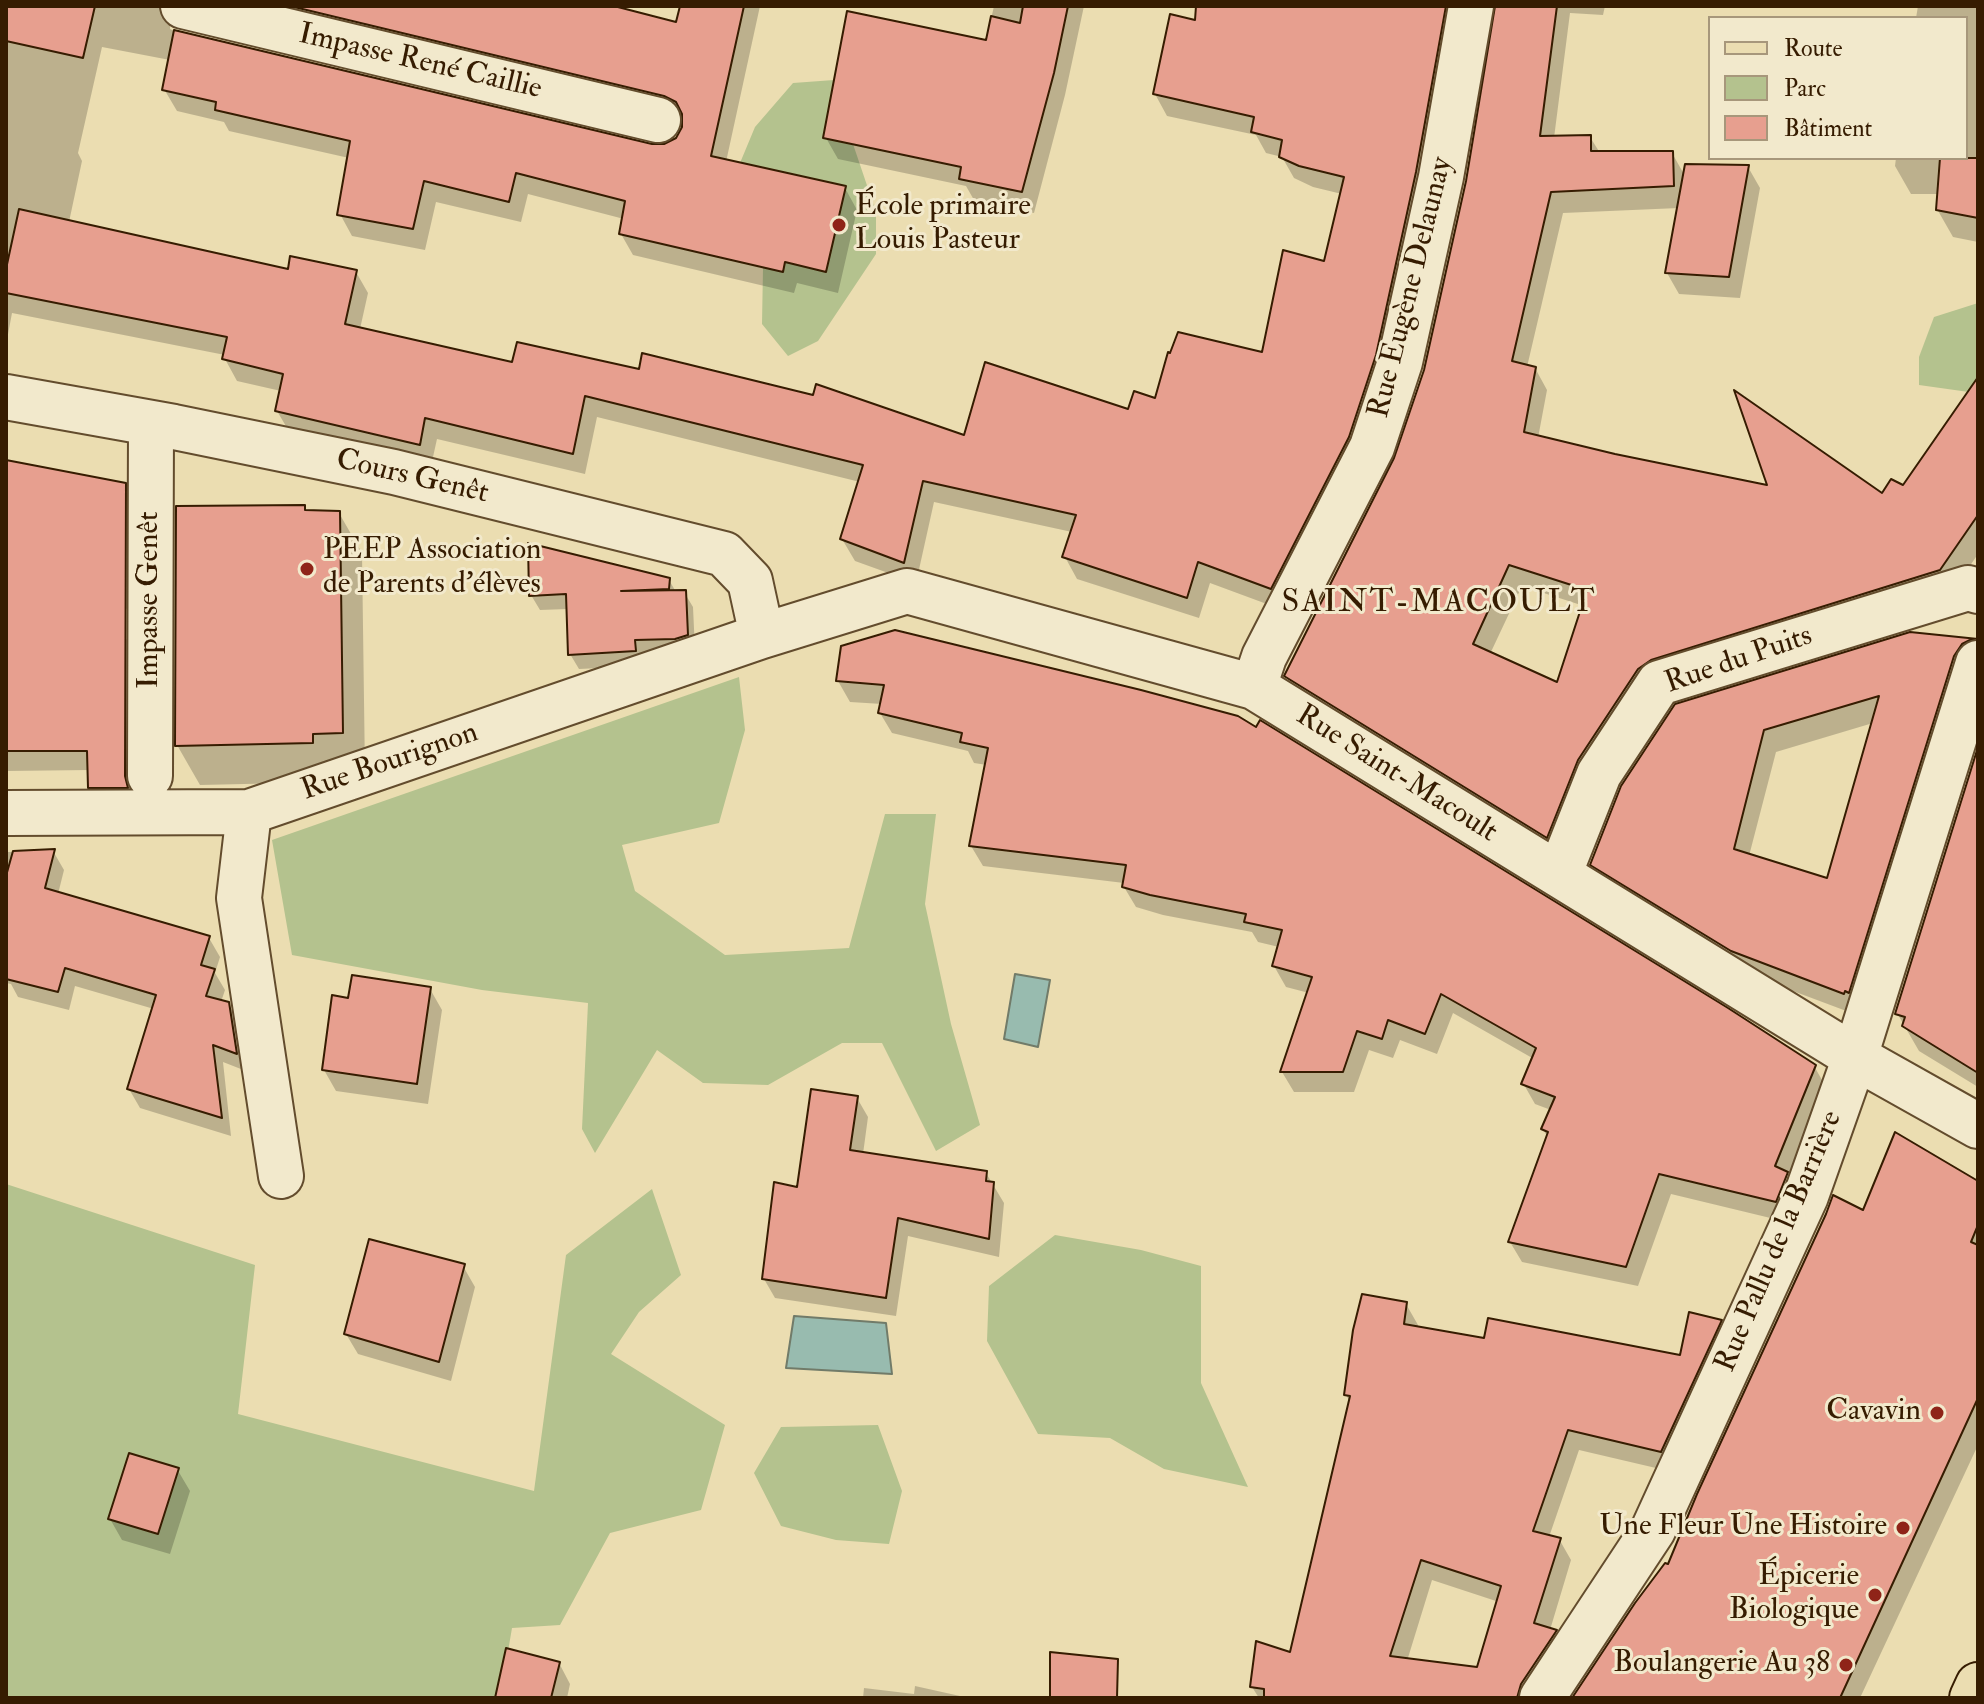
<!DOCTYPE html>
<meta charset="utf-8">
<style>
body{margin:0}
#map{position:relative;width:1984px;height:1704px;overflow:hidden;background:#ebddb1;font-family:"IM FELL Double Pica",serif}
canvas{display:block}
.frame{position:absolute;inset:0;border:8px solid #361c01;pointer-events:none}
.legend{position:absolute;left:1708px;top:16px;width:260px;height:144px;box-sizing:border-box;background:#f2e9cc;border:2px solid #a7977b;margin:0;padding:10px 14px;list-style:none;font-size:24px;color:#361c01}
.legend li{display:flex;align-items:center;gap:16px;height:40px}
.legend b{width:40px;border:2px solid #a7977b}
</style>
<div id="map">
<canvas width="1984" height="1704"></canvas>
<div class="frame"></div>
<ul class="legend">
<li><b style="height:10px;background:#ebddb1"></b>Route</li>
<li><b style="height:22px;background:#b4c28e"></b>Parc</li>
<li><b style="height:22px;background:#e79f8f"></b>Bâtiment</li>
</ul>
</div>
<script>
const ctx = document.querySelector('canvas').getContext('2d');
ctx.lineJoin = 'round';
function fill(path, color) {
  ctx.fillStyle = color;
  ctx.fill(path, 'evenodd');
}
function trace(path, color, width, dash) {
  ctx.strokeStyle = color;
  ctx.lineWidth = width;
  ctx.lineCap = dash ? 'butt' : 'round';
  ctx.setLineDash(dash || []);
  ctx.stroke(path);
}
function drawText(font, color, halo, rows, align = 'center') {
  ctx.font = font + ' "IM FELL Double Pica",serif';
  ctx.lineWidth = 6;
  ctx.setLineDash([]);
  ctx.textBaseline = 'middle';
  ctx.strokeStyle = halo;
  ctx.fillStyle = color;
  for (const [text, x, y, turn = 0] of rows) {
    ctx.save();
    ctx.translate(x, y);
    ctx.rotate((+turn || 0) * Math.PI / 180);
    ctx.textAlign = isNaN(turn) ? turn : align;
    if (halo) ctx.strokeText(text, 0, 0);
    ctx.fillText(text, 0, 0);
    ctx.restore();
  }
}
const green = new Path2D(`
 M 834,80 L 853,144 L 876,212 L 876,254 L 818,341 L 788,356 L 762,324 L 763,268 L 740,163 L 755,127 L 793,83 Z
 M 1978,303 L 1976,393 L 1919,385 L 1919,357 L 1934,317 Z
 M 739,677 L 745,730 L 719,823 L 622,845 L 635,891 L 725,955 L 849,948 L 885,814 L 936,814 L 925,904 L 951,1024 L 980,1125 L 936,1151 L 882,1043 L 842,1043 L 768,1085 L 703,1083 L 657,1050 L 595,1153 L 582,1129 L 588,1003 L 482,990 L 292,955 L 272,840 Z
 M 6,1184 L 255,1265 L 238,1414 L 534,1491 L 566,1255 L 652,1189 L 681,1275 L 639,1312 L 611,1354 L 725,1425 L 701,1510 L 610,1533 L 560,1625 L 512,1628 L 500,1698 L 6,1698 Z
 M 1055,1235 L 1141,1250 L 1201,1266 L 1201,1383 L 1248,1487 L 1164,1469 L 1110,1438 L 1038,1434 L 987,1341 L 989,1286 Z
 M 878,1425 L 902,1491 L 889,1544 L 836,1540 L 781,1526 L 754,1473 L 781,1427 Z`);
const water = new Path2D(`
 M 1015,974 L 1050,980 L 1038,1047 L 1004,1039 Z
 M 794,1316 L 886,1323 L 892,1374 L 786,1368 Z`);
const shadow = new Path2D(`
 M 6,6 L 184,6 L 177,10 L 170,24 L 170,29 L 176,32 L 652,146 L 666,146 L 678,138 L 684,127 L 684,120 L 678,117 L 216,6 L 603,6 L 678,24 L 682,6 L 760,6 L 726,162 L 845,188 L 857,210 L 838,293 L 797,283 L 794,293 L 633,255 L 621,234 L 624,219 L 528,194 L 521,222 L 436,202 L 425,250 L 352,236 L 340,214 L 349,158 L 229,131 L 224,122 L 177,111 L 164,89 L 170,60 L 102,47 L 78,153 L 82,161 L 69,222 L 289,271 L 356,272 L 368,293 L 360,329 L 514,364 L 965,437 L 1130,411 L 1264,355 L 1326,263 L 1342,194 L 1313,187 L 1294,178 L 1282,157 L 1266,153 L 1256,135 L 1167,116 L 1155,94 L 1200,23 L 1205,6 L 1472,6 L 1387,378 L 1283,610 L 1210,583 L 1199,618 L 1077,579 L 1065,557 L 1072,532 L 934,502 L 916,583 L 855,561 L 842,539 L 860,482 L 597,417 L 585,474 L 437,439 L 431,466 L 290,433 L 277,411 L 281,391 L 237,381 L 225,359 L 225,355 L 12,313 L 6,345 Z
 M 994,6 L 1084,6 L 1065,95 L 1034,213 L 974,200 L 966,186 L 838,159 L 826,138 L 986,42 Z
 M 1496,6 L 1605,6 L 1603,15 L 1570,13 L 1554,138 L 1590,137 L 1600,153 L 1672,153 L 1685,176 L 1748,167 L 1760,188 L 1740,298 L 1679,294 L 1667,273 L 1679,208 L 1563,213 L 1527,367 L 1535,368 L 1547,390 L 1538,438 L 1770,487 L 1882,496 L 1903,487 L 1978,414 L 1978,554 L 1952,592 L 1664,680 L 1559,858 L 1299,698 L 1286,676 L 1396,459 L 1426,368 L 1468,182 ZM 1522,586 L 1584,606 L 1559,684 L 1490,654 Z
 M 1918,6 L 1978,6 L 1978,242 L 1953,237 L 1937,209 L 1938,194 L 1911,194 L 1895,166 L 1896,158 L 1966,158 L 1966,18 L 1916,18 Z
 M 6,462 L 125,485 L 136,505 L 136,610 L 65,601 L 6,571 Z
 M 304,507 L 307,512 L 339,513 L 362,553 L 365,773 L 334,782 L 200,785 L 177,745 Z
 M 669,580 L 676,592 L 684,592 L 693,607 L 695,650 L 643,666 L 579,669 L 570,654 L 568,609 L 540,610 L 531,595 Z
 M 1910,634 L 1978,640 L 1978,664 L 1857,1015 L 1745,973 L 1605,886 L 1592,864 L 1623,787 ZM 1873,723 L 1828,881 L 1749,856 L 1776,752 Z
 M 124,635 L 136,655 L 135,797 L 101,807 L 90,787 L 90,770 L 6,771 L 6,664 Z
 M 842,648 L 1814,1066 L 1826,1087 L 1787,1222 L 1671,1194 L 1638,1286 L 1522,1262 L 1510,1242 L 1548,1138 L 1543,1129 L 1551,1110 L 1535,1104 L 1523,1083 L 1534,1059 L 1453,1013 L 1437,1054 L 1400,1040 L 1393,1058 L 1369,1050 L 1354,1092 L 1294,1092 L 1282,1072 L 1309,993 L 1286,987 L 1274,966 L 1279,947 L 1258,942 L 1252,932 L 1163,915 L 1136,907 L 1124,887 L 1124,883 L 983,866 L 971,846 L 987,765 L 974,763 L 968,751 L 892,733 L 880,713 L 882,704 L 850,702 L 838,681 Z
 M 1978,754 L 1978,1087 L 1919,1051 L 1897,1013 Z
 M 53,851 L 64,870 L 58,894 L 209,938 L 220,957 L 215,973 L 225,990 L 221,1002 L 228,1003 L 239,1023 L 246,1071 L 223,1062 L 231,1136 L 140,1108 L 129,1089 L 154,1009 L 75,986 L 69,1010 L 18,997 L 11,984 L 6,983 L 6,852 Z
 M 430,989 L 442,1010 L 428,1104 L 336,1091 L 324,1070 L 349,1000 Z
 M 857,1098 L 868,1117 L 863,1154 L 986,1173 L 1004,1203 L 999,1257 L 908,1236 L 896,1316 L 775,1298 L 764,1279 L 798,1189 Z
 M 1978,1184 L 1978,1445 L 1860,1698 L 1574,1698 L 1669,1567 L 1864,1213 Z
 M 463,1266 L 475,1287 L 451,1381 L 358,1354 L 346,1334 Z
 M 1406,1304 L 1418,1325 L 1418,1328 L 1485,1341 L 1682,1357 L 1720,1322 L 1732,1342 L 1673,1472 L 1579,1450 L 1549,1537 L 1559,1539 L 1571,1560 L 1550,1630 L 1556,1632 L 1568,1652 L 1537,1698 L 1259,1698 L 1252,1687 L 1291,1654 L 1350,1402 L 1346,1395 ZM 1432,1580 L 1499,1602 L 1478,1669 L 1407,1661 Z
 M 177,1469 L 190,1491 L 170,1554 L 122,1540 L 110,1519 Z
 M 559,1663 L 570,1684 L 567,1698 L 497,1698 Z
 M 915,1686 L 969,1698 L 863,1698 L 864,1688 L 914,1694 Z`);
const building = new Path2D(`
 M 6,6 L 95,6 L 83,58 L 6,41 Z
 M 290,6 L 614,6 L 676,22 L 680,6 L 744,6 L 711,156 L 846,186 L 826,272 L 785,262 L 783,272 L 619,234 L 625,201 L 516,173 L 509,202 L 424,181 L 413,229 L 337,215 L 350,141 L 215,110 L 216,102 L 162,90 L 174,30 L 652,144 L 664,144 L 676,138 L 682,127 L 682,114 L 676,102 L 664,96 Z
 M 1023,6 L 1068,6 L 1054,73 L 1022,192 L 959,179 L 961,167 L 823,138 L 847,11 L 986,40 L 991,16 L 1020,23 Z
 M 1196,6 L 1446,6 L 1416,172 L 1376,355 L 1349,437 L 1271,589 L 1198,562 L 1187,598 L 1062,557 L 1076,515 L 923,481 L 904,563 L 840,539 L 863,465 L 585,396 L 573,454 L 425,418 L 420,445 L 275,411 L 283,374 L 222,359 L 227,337 L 6,293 L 6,269 L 19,209 L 288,269 L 290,256 L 357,270 L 345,324 L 512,362 L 517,342 L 639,369 L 642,353 L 813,395 L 816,384 L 964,435 L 985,362 L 1128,409 L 1134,391 L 1155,398 L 1168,352 L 1170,353 L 1178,332 L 1262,352 L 1283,250 L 1324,261 L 1344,177 L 1299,166 L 1279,157 L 1282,140 L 1251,132 L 1254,117 L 1153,94 L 1170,14 L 1195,20 Z
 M 1495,6 L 1557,6 L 1540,136 L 1591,135 L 1591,151 L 1673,151 L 1674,186 L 1551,192 L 1512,361 L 1536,367 L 1524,432 L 1615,454 L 1767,485 L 1734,390 L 1882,493 L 1891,479 L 1903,485 L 1978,377 L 1978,515 L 1940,570 L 1651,660 L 1638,669 L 1578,760 L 1547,838 L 1284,676 L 1394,458 L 1424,370 L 1466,181 ZM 1509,565 L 1587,590 L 1557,682 L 1473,644 Z
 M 1940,158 L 1978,158 L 1978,218 L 1936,210 Z
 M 1685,164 L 1749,165 L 1729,277 L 1665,273 Z
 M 6,460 L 126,483 L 125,776 L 128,788 L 88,788 L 87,751 L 6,751 Z
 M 305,505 L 305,510 L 340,511 L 343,733 L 313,734 L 313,743 L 175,746 L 176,506 Z
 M 528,543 L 670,578 L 669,589 L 621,591 L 686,590 L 688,635 L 675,639 L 635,640 L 636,651 L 568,655 L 566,594 L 529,596 Z
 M 895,630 L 1141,690 L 1238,716 L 1256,727 L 1260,720 L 1728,1008 L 1816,1065 L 1775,1166 L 1788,1172 L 1776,1202 L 1659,1174 L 1626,1267 L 1508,1242 L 1548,1132 L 1541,1129 L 1555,1097 L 1521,1084 L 1536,1048 L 1441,994 L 1425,1034 L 1388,1020 L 1382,1039 L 1357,1031 L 1343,1072 L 1280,1072 L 1312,977 L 1272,966 L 1282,930 L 1244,922 L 1246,914 L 1150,895 L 1122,887 L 1126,865 L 969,846 L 988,748 L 960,742 L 962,733 L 878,713 L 884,685 L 836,681 L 841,646 Z
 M 1910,632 L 1978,639 L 1972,639 L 1962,644 L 1954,656 L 1849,993 L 1845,991 L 1844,994 L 1731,951 L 1590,865 L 1621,786 L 1675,704 ZM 1879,696 L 1827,878 L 1734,849 L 1764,730 Z
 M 1978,747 L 1978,1073 L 1902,1026 L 1905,1017 L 1895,1014 Z
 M 55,849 L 45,888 L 210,936 L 201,965 L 215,969 L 206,996 L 229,1002 L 237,1054 L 213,1045 L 222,1118 L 127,1089 L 156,995 L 65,968 L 58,992 L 6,979 L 6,876 L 13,851 Z
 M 352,975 L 431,987 L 417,1084 L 322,1070 L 332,995 L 348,998 Z
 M 811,1089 L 858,1096 L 850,1150 L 987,1171 L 986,1181 L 994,1182 L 989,1239 L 898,1218 L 886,1298 L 762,1279 L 774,1182 L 797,1187 Z
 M 1895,1132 L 1978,1181 L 1978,1225 L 1971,1242 L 1978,1245 L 1978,1398 L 1840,1698 L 1572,1698 L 1635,1603 L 1665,1563 L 1668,1564 L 1697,1494 L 1826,1214 L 1833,1195 L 1863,1210 Z
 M 369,1239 L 465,1264 L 439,1362 L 344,1334 Z
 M 1362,1294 L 1407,1302 L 1404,1324 L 1484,1338 L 1488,1318 L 1680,1355 L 1689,1312 L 1722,1320 L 1661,1452 L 1568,1430 L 1533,1531 L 1561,1538 L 1534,1623 L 1557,1630 L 1521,1684 L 1517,1698 L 1264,1698 L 1264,1689 L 1250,1687 L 1256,1641 L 1290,1652 L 1350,1396 L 1344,1395 L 1353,1330 ZM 1421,1560 L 1501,1586 L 1477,1667 L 1390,1656 Z
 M 129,1453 L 179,1468 L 158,1534 L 108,1519 Z
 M 506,1648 L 560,1662 L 551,1698 L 495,1698 Z
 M 1050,1652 L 1118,1659 L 1117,1698 L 1050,1698 Z`);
const minor = new Path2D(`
 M 183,6 L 658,120
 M 6,397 L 174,427 L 394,472 L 724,554 L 750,581 L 762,636
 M 1254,687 L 1264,657 L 1372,447 L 1400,362 L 1441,177 L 1471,6
 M 150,776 L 151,424
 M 249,812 L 239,898 L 281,1176
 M 6,813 L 249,812 L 762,636 L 907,591 L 1254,687 L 1855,1057 L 1978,1126
 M 1559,875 L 1599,774 L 1659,683 L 1968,588 L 1978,591
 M 1542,1698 L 1653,1530 L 1806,1196 L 1855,1057 L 1978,663`);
const major = new Path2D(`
 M 1972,1698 L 1978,1685`);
const markers = [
 [839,225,8,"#8f2418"],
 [307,569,8,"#8f2418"],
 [1937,1413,8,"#8f2418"],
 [1903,1528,8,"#8f2418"],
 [1875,1595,8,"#8f2418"],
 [1846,1665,8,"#8f2418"]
];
const streetNames = [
 ["Impasse René Caillie",420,63,13],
 ["Rue Eugène Delaunay",1412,288,-76],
 ["Cours Genêt",412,478,13],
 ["Impasse Genêt",151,600,-90],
 ["Rue du Puits",1739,661,-19],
 ["Rue Bourignon",390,763,-19],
 ["Rue Saint-Macoult",1396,775,32],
 ["Rue Pallu de la Barrière",1780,1242,-67]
];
const poiNames = [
 ["École primaire",855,208,"left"],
 ["Louis Pasteur",855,242,"left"],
 ["PEEP Association",323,552,"left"],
 ["de Parents d'élèves",323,586,"left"],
 ["Cavavin",1921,1413],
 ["Une Fleur Une Histoire",1887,1528],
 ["Épicerie",1859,1578],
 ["Biologique",1859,1612],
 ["Boulangerie Au 38",1830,1665]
];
const neighbourhoodNames = [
 ["SAINT-MACOULT",1439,604]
];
fill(green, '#b4c28e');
fill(water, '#98bbaf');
trace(water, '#717b69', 2);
fill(shadow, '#0003');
fill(building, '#e79f8f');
trace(building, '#361c01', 2);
trace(minor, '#634c2d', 48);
trace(major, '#361c01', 48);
trace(minor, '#f2e9cc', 44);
trace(major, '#ebddb1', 44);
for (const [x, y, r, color] of markers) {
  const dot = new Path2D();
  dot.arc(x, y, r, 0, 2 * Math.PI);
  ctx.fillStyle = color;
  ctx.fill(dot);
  trace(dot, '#f2e9cc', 3);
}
drawText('30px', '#361c01', '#f2e9cc', streetNames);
drawText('30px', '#361c01', '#f2e9cc', poiNames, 'right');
ctx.letterSpacing = '2px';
drawText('32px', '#361c01', '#f2e9cc', neighbourhoodNames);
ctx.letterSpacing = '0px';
</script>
